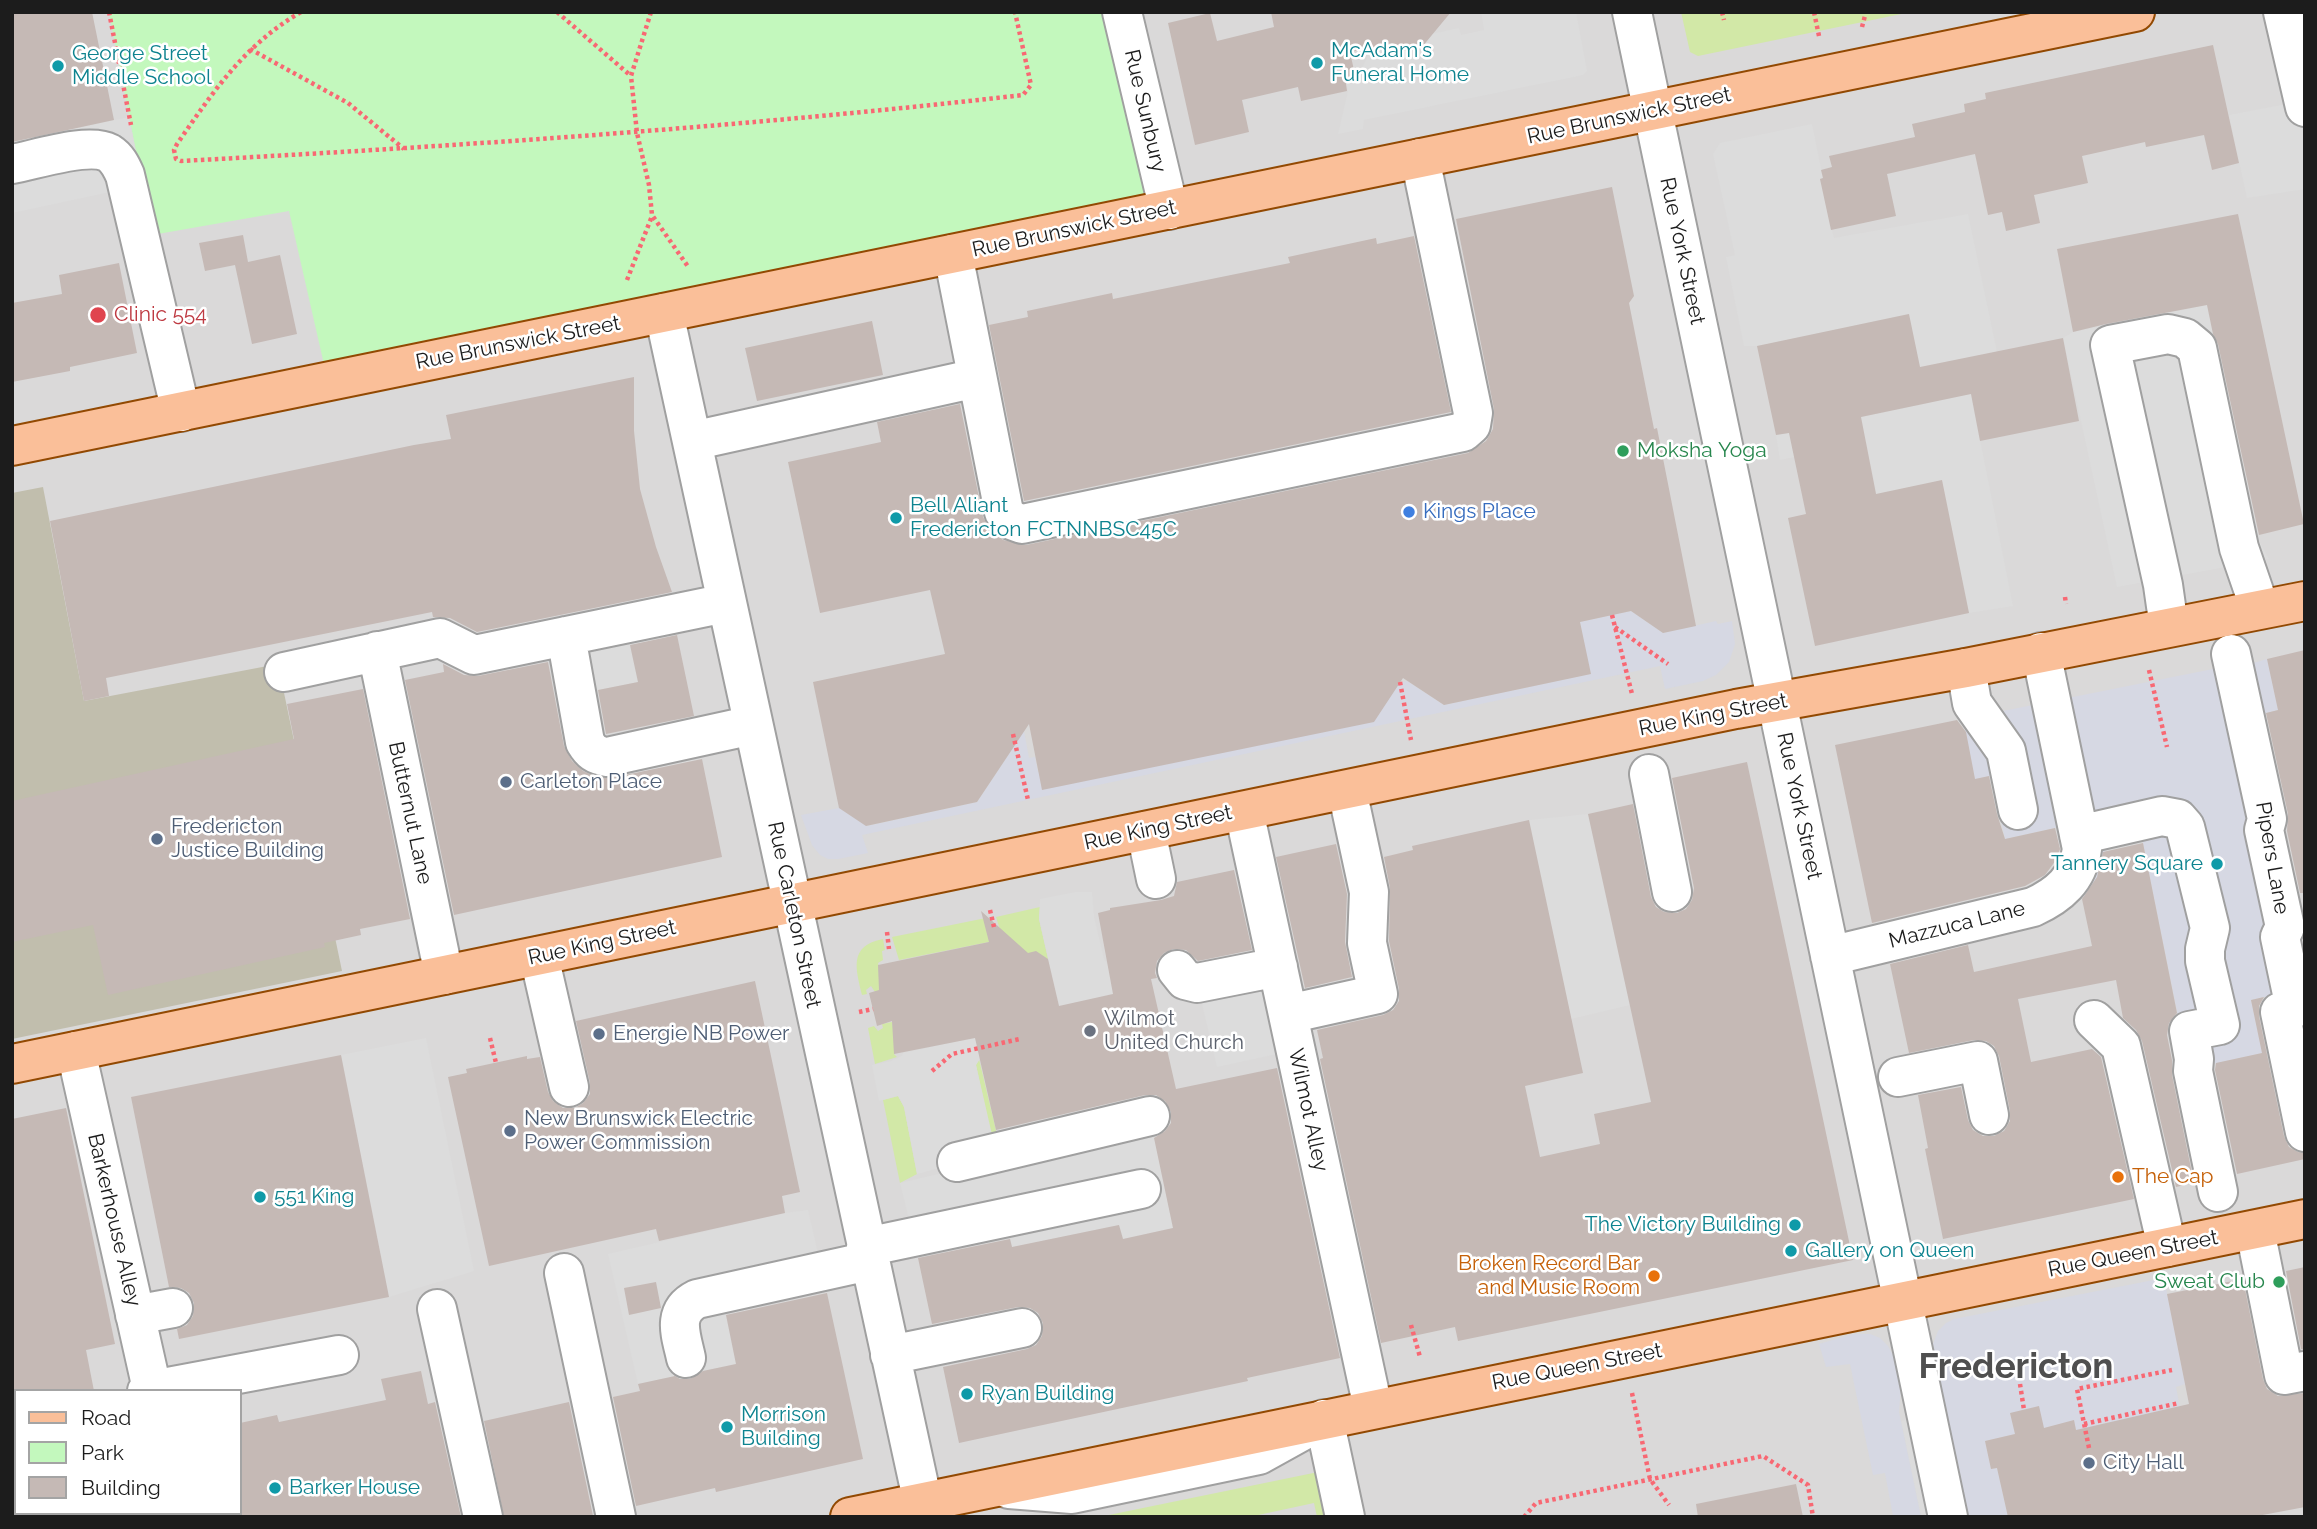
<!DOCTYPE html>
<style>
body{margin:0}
#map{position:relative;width:2317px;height:1529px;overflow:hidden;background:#ede7e1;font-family:Raleway,sans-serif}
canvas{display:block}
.frame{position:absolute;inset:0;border:14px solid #1c1c1c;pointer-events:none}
.legend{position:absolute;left:14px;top:1389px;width:228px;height:126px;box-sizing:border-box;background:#fff;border:2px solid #a4a4a4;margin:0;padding:9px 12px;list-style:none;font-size:21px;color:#1c1c1c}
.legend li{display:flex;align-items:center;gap:14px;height:35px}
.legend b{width:35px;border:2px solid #a4a4a4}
</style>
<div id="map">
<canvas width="2317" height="1529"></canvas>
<div class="frame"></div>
<ul class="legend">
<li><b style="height:9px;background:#fabf99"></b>Road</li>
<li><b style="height:19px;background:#c3f8bd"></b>Park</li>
<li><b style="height:19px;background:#c5b9b5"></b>Building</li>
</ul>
</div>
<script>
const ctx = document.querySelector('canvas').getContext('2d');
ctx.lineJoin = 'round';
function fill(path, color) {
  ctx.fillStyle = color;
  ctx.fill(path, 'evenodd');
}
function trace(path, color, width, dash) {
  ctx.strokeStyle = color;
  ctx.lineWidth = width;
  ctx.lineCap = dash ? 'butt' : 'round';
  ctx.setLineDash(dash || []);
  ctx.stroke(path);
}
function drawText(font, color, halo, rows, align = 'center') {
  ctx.font = font + ' Raleway,sans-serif';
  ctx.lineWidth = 5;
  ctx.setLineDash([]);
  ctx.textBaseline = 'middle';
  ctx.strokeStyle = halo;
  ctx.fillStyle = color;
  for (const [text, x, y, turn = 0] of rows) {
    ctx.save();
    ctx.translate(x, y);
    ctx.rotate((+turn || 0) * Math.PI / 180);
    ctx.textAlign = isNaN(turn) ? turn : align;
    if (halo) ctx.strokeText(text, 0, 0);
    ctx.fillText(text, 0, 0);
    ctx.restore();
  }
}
const residential = new Path2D(`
 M 12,12 L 2305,12 L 2305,1517 L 12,1517 ZM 16,1391 L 240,1391 L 240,1513 L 16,1513 Z`);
const construction = new Path2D(`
 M 43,487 L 84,701 L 278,664 L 342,971 L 12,1039 L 12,493 Z`);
const grass = new Path2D(`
 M 1681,12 L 1911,12 L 1698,56 L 1690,52 Z
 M 1040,907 L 1039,919 L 1048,959 L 1013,957 L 1003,939 L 996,917 Z
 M 986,918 L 989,942 L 899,960 L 892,937 Z
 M 883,939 L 885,950 L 882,951 L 883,960 L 878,963 L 885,989 L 875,992 L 871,986 L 866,990 L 867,994 L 862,995 C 856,969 848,946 883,939 Z
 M 892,1022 L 897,1048 L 894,1050 L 894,1054 L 897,1057 L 875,1064 L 868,1028 L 874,1026 L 878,1031 L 883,1028 L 882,1024 Z
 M 979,1059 L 998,1139 L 992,1139 L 976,1065 Z
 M 898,1096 L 904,1107 L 917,1174 L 900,1183 L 883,1100 Z
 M 1328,1470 L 1336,1517 L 1317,1517 L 1314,1503 L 1249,1517 L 1099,1517 Z`);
const park = new Path2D(`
 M 109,12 L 1122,12 L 1169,210 L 328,382 L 289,211 L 152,235 Z`);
const parking = new Path2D(`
 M 1481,12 L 1576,12 L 1587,71 L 1583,75 L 1364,120 L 1363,129 L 1338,134 L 1348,91 L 1345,77 L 1355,75 L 1363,66 L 1372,47 L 1459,28 L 1461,35 L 1484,30 Z
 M 2305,47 L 2305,189 L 2247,198 L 2229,115 L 2287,104 Z
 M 129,117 L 143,185 L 12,213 L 12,142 Z
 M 1812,124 L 1823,178 L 1820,179 L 1834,238 L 1968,214 L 1997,352 L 1964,359 L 2013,606 L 1969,613 L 1942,481 L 1902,489 L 1877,497 L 1866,442 L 1780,460 L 1776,435 L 1928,403 L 1908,314 L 1757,346 L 1744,346 L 1726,257 L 1735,255 L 1713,154 L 1720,143 Z
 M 2207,305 L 2256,535 L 2269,559 L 2117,587 L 2063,338 L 2073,332 Z
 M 678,608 L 677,637 L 630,647 L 638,682 L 593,691 L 604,743 L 695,724 L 702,760 L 587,785 L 559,647 Z
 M 1588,814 L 1630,1005 L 1571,1019 L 1529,820 Z
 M 1076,892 L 1092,892 L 1094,917 L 1104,959 L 1126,991 L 1059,1006 L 1039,919 L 1040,899 Z
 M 1278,967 L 1295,1050 L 1217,1067 L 1197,983 Z
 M 991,1034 L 996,1055 L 980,1059 L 976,1065 L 996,1152 L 917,1174 L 904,1107 L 898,1096 L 879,1101 L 872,1065 L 891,1061 L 902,1056 L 903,1053 Z
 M 426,1038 L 474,1271 L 389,1297 L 341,1055 Z
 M 1152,1124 L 1173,1228 L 1123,1239 L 1119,1225 L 1024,1245 L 1031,1278 L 1012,1247 L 1008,1229 L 916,1248 L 900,1183 Z
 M 808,1210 L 824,1279 L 723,1301 L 736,1364 L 638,1384 L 608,1254 L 785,1213 Z
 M 1911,1419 L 1932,1517 L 1921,1517 L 1901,1421 Z`);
const plaza = new Path2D(`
 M 1631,611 L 1663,633 L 1716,621 L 1718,624 L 1732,621 L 1735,644 L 1729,662 L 1716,675 L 1703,681 L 1665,689 L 1660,666 L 862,835 L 868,853 L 838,859 L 828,859 L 820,855 L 812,845 L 801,815 L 839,808 L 867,826 L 977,802 L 1024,731 L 1029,758 L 1035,757 L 1038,772 L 1407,681 L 1444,705 L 1590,674 L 1580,622 Z
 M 2267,659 L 2278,710 L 2254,716 L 2305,955 L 2305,1011 L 2282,993 L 2251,1000 L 2262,1053 L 2213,1064 L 2213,1068 L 2198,1071 L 2180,1026 L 2142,838 L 2104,845 L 2113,891 L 2082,897 L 2063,870 L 2064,826 L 2005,839 L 1991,776 L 1975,779 L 1963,719 L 2223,667 L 2243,666 Z
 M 2164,1278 L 2185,1384 L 2176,1387 L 2180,1408 L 2118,1429 L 2108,1422 L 2093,1426 L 2081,1450 L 2074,1421 L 2044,1428 L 2010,1413 L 2015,1434 L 1985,1441 L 1991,1469 L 1997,1468 L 2008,1517 L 1969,1517 L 1937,1368 L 1933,1344 L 1938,1331 L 1946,1323 L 1954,1319 Z
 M 1853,1334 L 1870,1334 L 1880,1338 L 1888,1346 L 1897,1362 L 1901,1386 L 1899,1412 L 1921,1517 L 1891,1517 L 1893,1516 L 1885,1473 L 1873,1475 L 1850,1364 L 1826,1367 L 1819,1344 Z`);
const building = new Path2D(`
 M 12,12 L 92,12 L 114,120 L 12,142 Z
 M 1271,12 L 1451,12 L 1422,47 L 1403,51 L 1392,43 L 1350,52 L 1355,75 L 1345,77 L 1347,91 L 1301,101 L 1298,87 L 1242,100 L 1249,132 L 1195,145 L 1168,23 L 1210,13 L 1217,41 L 1274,27 Z
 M 2213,45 L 2239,163 L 2212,170 L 2204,135 L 2146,147 L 2145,142 L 2082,156 L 2088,183 L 2034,195 L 2040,223 L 2006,231 L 2002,212 L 1988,215 L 1975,154 L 1887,174 L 1896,216 L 1831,230 L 1820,179 L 1823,178 L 1821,170 L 1832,167 L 1829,156 L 1915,137 L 1912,124 L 1965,112 L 1964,104 L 1986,99 L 1985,93 Z
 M 1612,187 L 1634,296 L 1629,303 L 1654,429 L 1657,428 L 1696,626 L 1663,633 L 1631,611 L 1580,622 L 1591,674 L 1444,705 L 1403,678 L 1374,722 L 1042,790 L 1029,724 L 977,802 L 866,826 L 839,808 L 813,682 L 945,654 L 930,590 L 820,613 L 788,462 L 881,442 L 877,422 L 960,404 L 983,517 L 988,526 L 1003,540 L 1026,545 L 1468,453 L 1486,441 L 1493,429 L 1494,409 L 1456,219 Z
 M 2238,214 L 2304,524 L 2259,535 L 2218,344 L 2213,334 L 2207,305 L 2106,324 L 2073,332 L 2057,249 Z
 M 243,235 L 248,262 L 280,255 L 297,334 L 252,344 L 235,265 L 205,271 L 199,243 Z
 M 1414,236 L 1451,412 L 1024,501 L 989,325 L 1028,317 L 1027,311 L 1112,293 L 1113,299 L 1290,263 L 1288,257 L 1376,238 L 1377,244 Z
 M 119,263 L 137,353 L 70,367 L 70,371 L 12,382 L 12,303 L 62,294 L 59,275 Z
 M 1909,314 L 1920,367 L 2063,338 L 2079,421 L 1980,441 L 1971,394 L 1861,417 L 1876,494 L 1942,480 L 1969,613 L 1815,646 L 1788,518 L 1806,514 L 1789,433 L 1776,435 L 1757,346 Z
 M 872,321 L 883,375 L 757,401 L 745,348 Z
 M 634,377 L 634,431 L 640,489 L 656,547 L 672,592 L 477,632 L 450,618 L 433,617 L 432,612 L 106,678 L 109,696 L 84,701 L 50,521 L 414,445 L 451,439 L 446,415 Z
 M 677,635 L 694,716 L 606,734 L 598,690 L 638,682 L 630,645 Z
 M 2305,650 L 2305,893 L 2300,893 L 2287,831 L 2288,814 L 2266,713 L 2278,710 L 2267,659 Z
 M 548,662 L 564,746 L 572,761 L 583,771 L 597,777 L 611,778 L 702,759 L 722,857 L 454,915 L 405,680 L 444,672 L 443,664 L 464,675 L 478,676 Z
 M 363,689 L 410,919 L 360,929 L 361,935 L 324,943 L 325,947 L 108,995 L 93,925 L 12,942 L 12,801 L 294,739 L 287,704 Z
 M 1957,720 L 1966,732 L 1975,779 L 1989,776 L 1997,814 L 2005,839 L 2055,828 L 2060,849 L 2056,860 L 2045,875 L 2025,886 L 1872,923 L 1835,745 Z
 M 1747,762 L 1853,1260 L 1458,1341 L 1455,1327 L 1381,1343 L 1320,1059 L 1323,1058 L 1317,1030 L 1383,1015 L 1393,1010 L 1399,1001 L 1399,989 L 1389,941 L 1390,888 L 1384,857 L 1413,850 L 1412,846 L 1529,820 L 1583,1073 L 1525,1086 L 1540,1157 L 1600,1144 L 1594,1114 L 1651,1102 L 1588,814 L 1633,804 L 1651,897 L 1656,907 L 1664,912 L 1677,913 L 1686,909 L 1692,900 L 1694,888 L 1672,778 Z
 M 2143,843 L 2177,1013 L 2169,1023 L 2167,1035 L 2172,1060 L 2172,1075 L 2194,1183 L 2176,1187 L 2142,1041 L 2136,1030 L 2123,1018 L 2116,980 L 2018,999 L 2031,1062 L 2092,1049 L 2101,1057 L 2134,1199 L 1943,1239 L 1925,1149 L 1928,1148 L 1918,1095 L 1961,1087 L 1968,1120 L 1973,1130 L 1983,1136 L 1994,1136 L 2004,1131 L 2010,1121 L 2010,1111 L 1999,1056 L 1994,1046 L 1986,1041 L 1974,1040 L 1909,1053 L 1890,964 L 1968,945 L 1974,972 L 2092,946 L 2082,899 L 2097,877 L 2103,852 Z
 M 1336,844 L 1347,894 L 1345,942 L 1352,977 L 1305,988 L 1276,857 Z
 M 1234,870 L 1252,950 L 1198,961 L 1186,950 L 1173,949 L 1164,953 L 1157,961 L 1155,973 L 1157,978 L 1151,979 L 1176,1089 L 1277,1068 L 1340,1358 L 1247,1378 L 1248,1381 L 959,1443 L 943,1367 L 1027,1349 L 1036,1345 L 1042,1336 L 1043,1323 L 1038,1313 L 1030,1308 L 1018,1307 L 932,1324 L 918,1258 L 1010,1239 L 1012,1247 L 1119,1225 L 1123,1239 L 1173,1228 L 1154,1138 L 1165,1131 L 1171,1123 L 1171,1112 L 1165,1101 L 1156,1095 L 1145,1095 L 996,1130 L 975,1038 L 894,1054 L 892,1021 L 877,1026 L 869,993 L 879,990 L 878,965 L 989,942 L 981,911 L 1028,953 L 1036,951 L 1048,959 L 1059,1006 L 1113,994 L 1098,913 L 1110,910 L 1110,908 L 1161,900 L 1174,896 L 1177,882 Z
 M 755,981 L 800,1192 L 782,1196 L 785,1213 L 659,1241 L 656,1229 L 489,1266 L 448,1077 L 467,1073 L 466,1069 L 527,1056 L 527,1059 L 540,1057 L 548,1092 L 553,1101 L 563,1108 L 575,1108 L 583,1103 L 590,1094 L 590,1083 L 576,1021 Z
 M 2264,997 L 2259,1006 L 2259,1016 L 2284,1136 L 2289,1147 L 2298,1152 L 2305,1153 L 2305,1159 L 2237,1174 L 2215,1070 L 2216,1063 L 2262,1053 L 2251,1000 Z
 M 341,1055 L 389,1297 L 179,1339 L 177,1329 L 187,1325 L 193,1316 L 194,1303 L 189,1293 L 181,1288 L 169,1287 L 131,1097 Z
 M 66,1108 L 115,1344 L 86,1350 L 94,1391 L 12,1391 L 12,1119 Z
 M 2305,1267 L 2305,1350 L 2301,1349 L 2286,1271 Z
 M 2243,1279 L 2263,1379 L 2267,1389 L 2278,1396 L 2305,1393 L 2305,1507 L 2252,1517 L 2008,1517 L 1997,1468 L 1991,1469 L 1985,1441 L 2015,1434 L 2010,1413 L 2039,1406 L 2044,1428 L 2074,1420 L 2076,1430 L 2189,1404 L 2167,1294 Z
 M 656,1282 L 661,1308 L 629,1315 L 624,1288 Z
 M 827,1293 L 863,1459 L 716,1492 L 715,1488 L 636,1506 L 613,1397 L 640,1391 L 638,1384 L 675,1376 L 680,1379 L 690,1379 L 703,1371 L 736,1364 L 726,1315 Z
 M 421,1371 L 428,1404 L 435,1402 L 461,1517 L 240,1517 L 240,1423 L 277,1415 L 279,1422 L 386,1400 L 381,1379 Z
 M 569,1402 L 593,1516 L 504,1517 L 484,1421 Z
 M 1796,1484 L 1803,1517 L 1698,1517 L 1696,1504 Z`);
const path = new Path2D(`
 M 109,12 L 131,125
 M 301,12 C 244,45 213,92 177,144 L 174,150 L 176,159 L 181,161 C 462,146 743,127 1023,95 L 1031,85 L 1015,12
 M 557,12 L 631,76
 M 651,12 L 631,76 L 637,133 L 649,185 L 652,215 L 689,268
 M 1722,12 L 1724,20
 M 1814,12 L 1819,36
 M 1862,27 L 1866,12
 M 250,49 L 348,103 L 404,149
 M 627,280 L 652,216
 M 2065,597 L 2066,604
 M 1612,615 L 1632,694
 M 1615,627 L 1668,664
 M 2149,670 L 2167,747
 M 1400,682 L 1411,740
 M 1013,734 L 1028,800
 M 990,910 L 994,927
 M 887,932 L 889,949
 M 859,1012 L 873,1009
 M 490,1038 L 496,1063
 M 932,1071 L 952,1054 L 1020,1039
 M 1411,1325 L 1420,1357
 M 2020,1384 L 2024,1410
 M 1632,1393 L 1650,1479 L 1669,1505
 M 2084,1424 L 2179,1403
 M 2089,1448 L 2077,1389 L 2172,1370
 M 1524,1517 L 1536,1503 L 1763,1456 L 1808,1485 L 1813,1517`);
const minor = new Path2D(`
 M 1122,12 L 1169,210
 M 1632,12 L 1948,1517
 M 2283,12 L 2305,107
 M 12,164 C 35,160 88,142 109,153 C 117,158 121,166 125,175 L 181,412
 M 953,254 L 1004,512 L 1011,520 L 1022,524 L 1463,432 L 1471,425 L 1473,413 L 1420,158
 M 664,313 L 926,1517
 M 692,441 L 977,378
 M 2169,627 L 2163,585 L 2110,345 L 2168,334 L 2185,338 L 2197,348 L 2239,548 L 2260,609
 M 566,636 L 585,742 C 591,752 595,755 607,757 L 753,725
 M 377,651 L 444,975
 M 2231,654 L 2267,819 L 2264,830 L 2285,927 L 2280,937 L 2295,1008 L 2280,1012 L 2305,1132
 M 1966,668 L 1972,703 L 2006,751 L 2018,810
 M 284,672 L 440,638 L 474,655 L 726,603
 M 1649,774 L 1672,892
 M 1244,811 L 1373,1408
 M 1146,831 L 1156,879
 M 2079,835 L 2162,816 L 2178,819 L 2185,827 L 2210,928 L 2205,949 L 2205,961 L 2220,1025 L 2189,1031 L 2194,1059 L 2193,1071 L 2218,1192
 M 539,956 L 569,1087
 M 1830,956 L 2033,907 C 2059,895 2078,879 2082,849 L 2041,652
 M 1177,970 L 1185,980 L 1197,983 L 1278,967
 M 1288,1014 L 1378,994 L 1367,943 L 1369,892 L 1347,790
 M 2094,1020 L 2121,1046 L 2167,1247
 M 76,1051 L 152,1389
 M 1898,1077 L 1978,1061 L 1989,1115
 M 957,1162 L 1150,1116
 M 2255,1230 L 2284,1375 L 2305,1371
 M 866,1247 L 1141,1189
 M 564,1273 L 616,1517
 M 437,1309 L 483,1517
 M 135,1315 L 173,1308
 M 890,1355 L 1022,1328
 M 686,1358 C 681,1335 671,1312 697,1299 L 869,1261
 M 147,1391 L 339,1355
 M 1009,1489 L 1072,1494 L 1259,1455 L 1324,1419 L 1345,1517`);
const major = new Path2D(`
 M 12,446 L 2135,12
 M 12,1064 L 1736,709 L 1966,668 L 2305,601
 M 850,1517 L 2305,1219`);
const markers = [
 [1317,63,7,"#0f9aa8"],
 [58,66,7,"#0f9aa8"],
 [98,315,9,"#e0444e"],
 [1623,451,7,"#2e9e5b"],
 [1409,512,7,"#3f7fe0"],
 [896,518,7,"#0f9aa8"],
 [506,782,7,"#5c6f8a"],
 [157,839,7,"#5c6f8a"],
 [2217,864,7,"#0f9aa8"],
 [1090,1031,7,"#6b7280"],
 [599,1034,7,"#5c6f8a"],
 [510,1131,7,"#5c6f8a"],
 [2118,1177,7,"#e8710a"],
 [260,1197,7,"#0f9aa8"],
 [1795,1225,7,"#0f9aa8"],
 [1791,1251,7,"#0f9aa8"],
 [1654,1276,7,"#e8710a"],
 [2279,1282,7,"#2e9e5b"],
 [967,1394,7,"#0f9aa8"],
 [727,1427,7,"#0f9aa8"],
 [2089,1463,7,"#5c6f8a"],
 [275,1488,7,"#0f9aa8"]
];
const cultureNames = [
 ["McAdam's",1331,51],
 ["Funeral Home",1331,75],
 ["George Street",72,54],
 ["Middle School",72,78],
 ["Bell Aliant",910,506],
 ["Fredericton FCTNNBSC45C",910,530],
 ["Tannery Square",2203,864,"right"],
 ["551 King",274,1197],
 ["The Victory Building",1781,1225,"right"],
 ["Gallery on Queen",1805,1251],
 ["Ryan Building",981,1394],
 ["Morrison",741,1415],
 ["Building",741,1439],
 ["Barker House",289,1488]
];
const streetNames = [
 ["Rue Sunbury",1145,111,77],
 ["Rue Brunswick Street",1629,116,-12],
 ["Rue Brunswick Street",1074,229,-12],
 ["Rue York Street",1682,251,78],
 ["Rue Brunswick Street",518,343,-11],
 ["Rue King Street",1713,715,-11],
 ["Rue York Street",1799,806,78],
 ["Butternut Lane",410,813,78],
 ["Rue King Street",1158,828,-12],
 ["Pipers Lane",2272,858,80],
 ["Rue Carleton Street",794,915,78],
 ["Mazzuca Lane",1957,925,-14],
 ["Rue King Street",602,943,-12],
 ["Wilmot Alley",1308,1110,78],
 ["Barkerhouse Alley",114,1220,77],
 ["Rue Queen Street",2133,1254,-11],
 ["Rue Queen Street",1577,1367,-11]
];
const healthNames = [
 ["Clinic 554",114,315]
];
const leisureNames = [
 ["Moksha Yoga",1637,451],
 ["Sweat Club",2265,1282,"right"]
];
const shopNames = [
 ["Kings Place",1423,512]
];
const serviceNames = [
 ["Carleton Place",520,782],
 ["Fredericton",171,827],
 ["Justice Building",171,851],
 ["Energie NB Power",613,1034],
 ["New Brunswick Electric",524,1119],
 ["Power Commission",524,1143],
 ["City Hall",2103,1463]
];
const worshipNames = [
 ["Wilmot",1104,1019],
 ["United Church",1104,1043]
];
const foodNames = [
 ["The Cap",2132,1177],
 ["Broken Record Bar",1640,1264,"right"],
 ["and Music Room",1640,1288,"right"]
];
const townNames = [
 ["Fredericton",2016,1367]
];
fill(residential, '#dad9d9');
fill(construction, '#c1bead');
fill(grass, '#d2e8a7');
fill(park, '#c3f8bd');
fill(parking, '#dcdcdc');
fill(plaza, '#d6d8e3');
fill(building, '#c5b9b5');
trace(minor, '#a0a0a0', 42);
trace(major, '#924902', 42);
trace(path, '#f86873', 4.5, [3.5, 3.5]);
trace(minor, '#fff', 38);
trace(major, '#fabf99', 38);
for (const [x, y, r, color] of markers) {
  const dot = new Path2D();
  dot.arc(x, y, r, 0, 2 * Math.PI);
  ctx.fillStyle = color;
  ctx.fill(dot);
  trace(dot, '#fff', 2.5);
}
drawText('21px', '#0d838f', '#fff', cultureNames, 'left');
drawText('21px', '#1c1c1c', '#fff', streetNames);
drawText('21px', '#be3a42', '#fff', healthNames, 'left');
drawText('21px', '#27864d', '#fff', leisureNames, 'left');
drawText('21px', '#366cbe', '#fff', shopNames, 'left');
drawText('21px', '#4e5e75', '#fff', serviceNames, 'left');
drawText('21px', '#5b616d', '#fff', worshipNames, 'left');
drawText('21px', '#c56008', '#fff', foodNames, 'left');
drawText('bold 35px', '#4f4f4f', '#fff', townNames);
</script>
